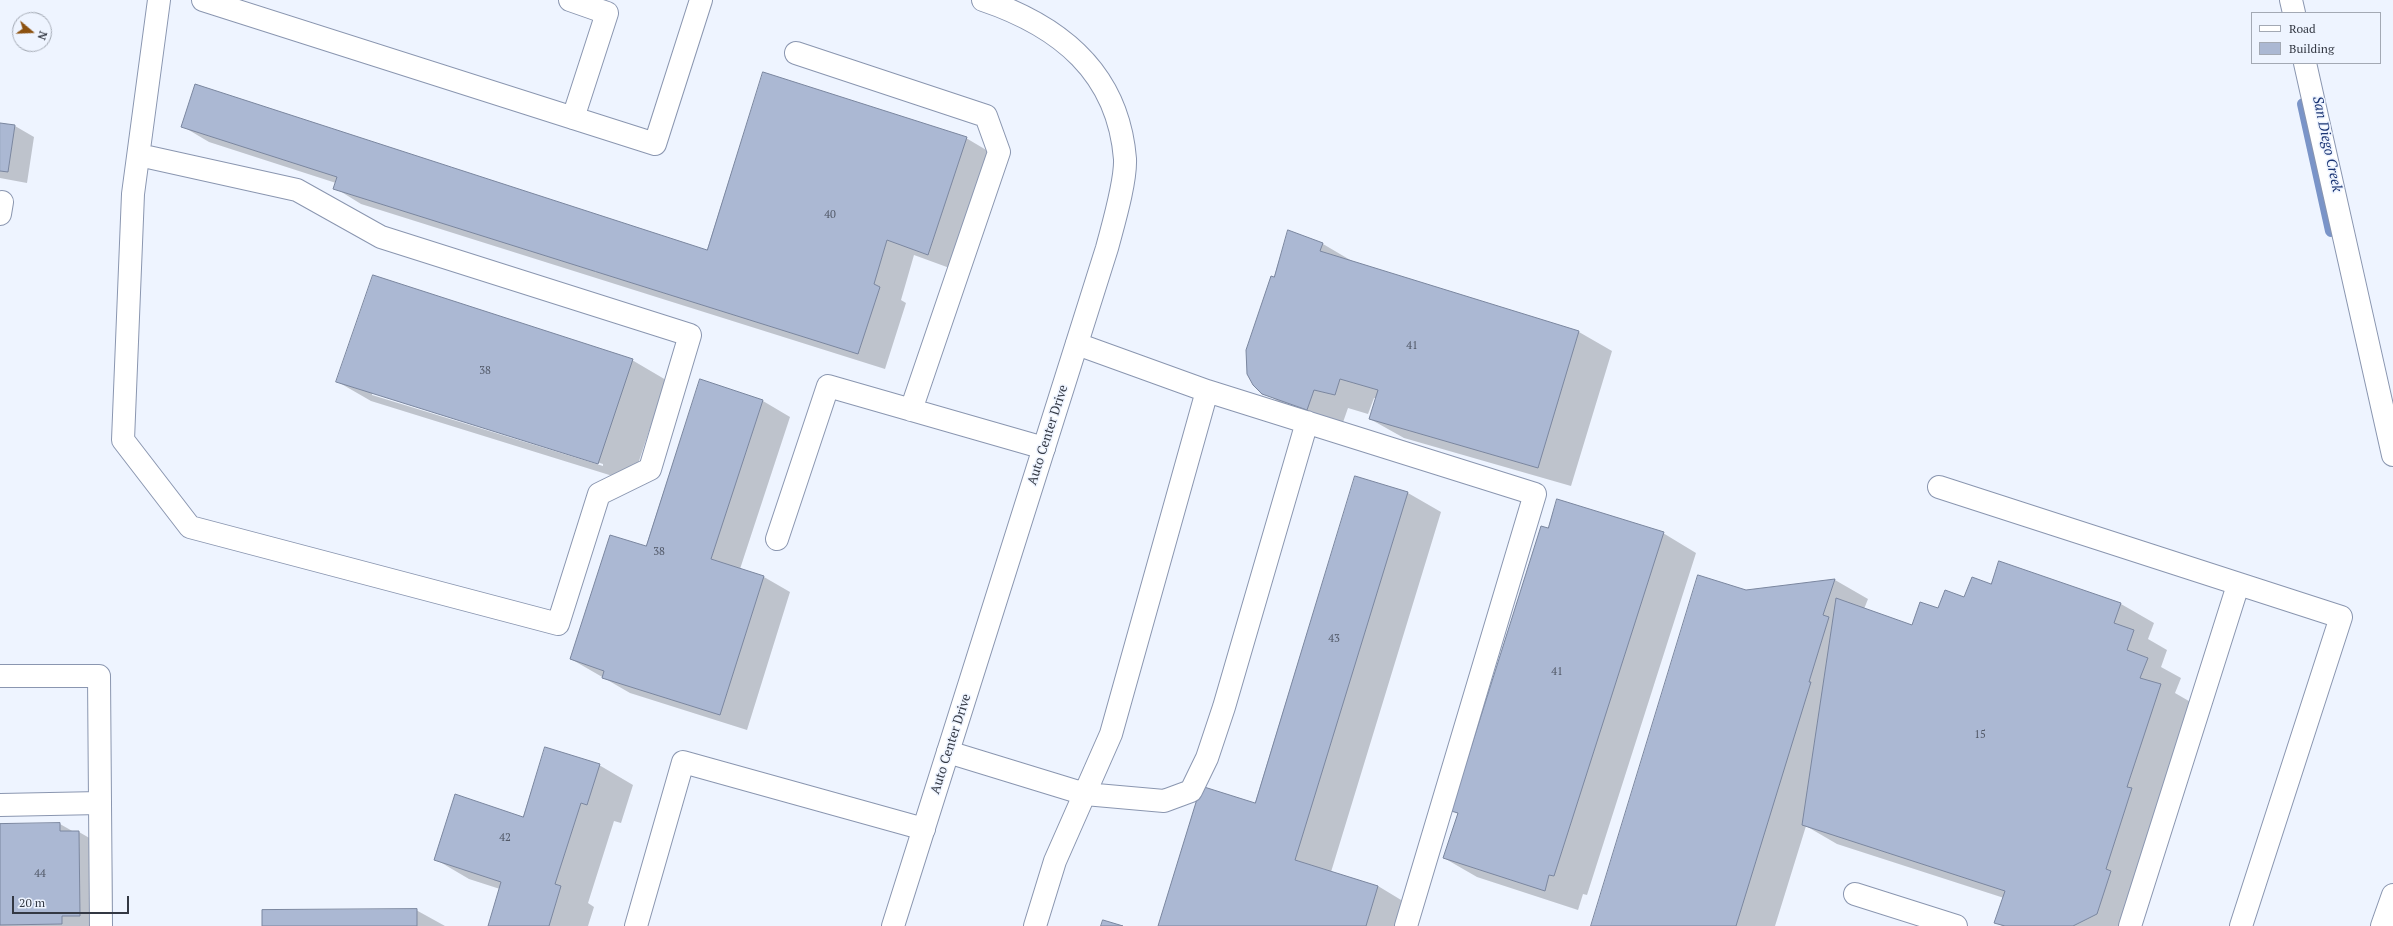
<!DOCTYPE html>
<style>
body{margin:0}
#map{position:relative;width:2393px;height:926px;overflow:hidden;background:#eef4ff;font-family:"PT Serif",serif}
canvas{display:block}
.legend{position:absolute;left:2251px;top:12px;width:130px;height:52px;box-sizing:border-box;background:#eef4ff;border:1px solid #a3a9b4;margin:0;padding:5px 7px;list-style:none;font-size:12px;color:#333843}
.legend li{display:flex;align-items:center;gap:8px;height:20px}
.legend b{width:20px;border:1px solid #a3a9b4}
.north{position:absolute;left:12px;top:12px;width:40px;height:40px;box-sizing:border-box;background:#eef4ff;border:1px solid #a3a9b4;border-radius:50%;rotate:109deg;font-size:11px;font-weight:700;line-height:16px;text-align:center;color:#333843}
.north::after{content:'';display:block;margin:auto;width:14px;height:18px;background:#8c510f;clip-path:polygon(50% 0,100% 100%,50% 72%,0 100%)}
.scale{position:absolute;left:12px;top:896px;width:117px;height:18px;box-sizing:border-box;border:2px solid #333843;border-top:0;padding-left:5px;font-size:12px;line-height:14px;white-space:nowrap;color:#333843;-webkit-text-stroke:3px #eef4ff;paint-order:stroke}
</style>
<div id="map">
<canvas width="2393" height="926"></canvas>
<ul class="legend">
<li><b style="height:5px;background:#fff"></b>Road</li>
<li><b style="height:11px;background:#abb8d3"></b>Building</li>
</ul>
<div class="north">N</div>
<div class="scale">20 m</div>
</div>
<script>
const ctx = document.querySelector('canvas').getContext('2d');
ctx.lineJoin = 'round';
function fill(path, color) {
  ctx.fillStyle = color;
  ctx.fill(path, 'evenodd');
}
function trace(path, color, width, dash) {
  ctx.strokeStyle = color;
  ctx.lineWidth = width;
  ctx.lineCap = dash ? 'butt' : 'round';
  ctx.setLineDash(dash || []);
  ctx.stroke(path);
}
function drawText(font, color, halo, rows, align = 'center') {
  ctx.font = font + ' "PT Serif",serif';
  ctx.lineWidth = 3;
  ctx.setLineDash([]);
  ctx.textBaseline = 'middle';
  ctx.strokeStyle = halo;
  ctx.fillStyle = color;
  for (const [text, x, y, turn = 0] of rows) {
    ctx.save();
    ctx.translate(x, y);
    ctx.rotate((+turn || 0) * Math.PI / 180);
    ctx.textAlign = isNaN(turn) ? turn : align;
    if (halo) ctx.strokeText(text, 0, 0);
    ctx.fillText(text, 0, 0);
    ctx.restore();
  }
}
const shadow = new Path2D(`
 M 0,124 L 15,126 L 34,137 L 27,183 L 0,178 Z
 M 182,126 L 707,251 L 966,138 L 993,154 L 955,270 L 914,255 L 901,300 L 906,303 L 885,369 L 361,204 L 335,188 L 336,183 L 209,142 Z
 M 1289,232 L 1323,244 L 1357,264 L 1579,332 L 1612,351 L 1571,486 L 1404,438 L 1370,419 L 1377,398 L 1374,398 L 1368,414 L 1348,408 L 1341,428 L 1304,417 L 1258,389 L 1275,278 Z
 M 632,360 L 666,380 L 632,482 L 371,401 L 338,382 ZM 372,392 L 603,464 L 603,466 L 372,395 Z
 M 700,380 L 763,401 L 790,417 L 740,569 L 764,577 L 790,592 L 747,730 L 630,693 L 571,659 L 646,547 Z
 M 1356,477 L 1408,493 L 1441,512 L 1331,872 L 1378,886 L 1411,906 L 1405,926 L 1159,926 L 1256,805 Z
 M 1663,533 L 1696,553 L 1587,895 L 1583,894 L 1578,910 L 1477,877 L 1444,858 L 1458,814 L 1452,810 Z
 M 1835,580 L 1868,599 L 1864,609 L 1912,626 L 1939,610 L 1992,585 L 2121,604 L 2154,623 L 2148,639 L 2167,650 L 2161,667 L 2181,678 L 2175,693 L 2194,704 L 2132,926 L 2002,926 L 1996,922 L 2004,898 L 1837,844 L 1806,826 L 1775,926 L 1592,926 L 1746,591 Z
 M 599,765 L 633,785 L 621,823 L 614,821 L 588,903 L 594,907 L 588,926 L 489,926 L 500,889 L 469,879 L 435,859 L 523,818 Z
 M 60,824 L 74,832 L 79,832 L 112,851 L 113,926 L 0,926 L 0,825 Z
 M 416,910 L 445,926 L 263,926 Z`);
const stream = new Path2D(`
 M 2303,104 L 2331,231`);
const building = new Path2D(`
 M 763,72 L 967,137 L 928,255 L 887,240 L 874,284 L 880,287 L 858,354 L 333,189 L 337,177 L 181,127 L 195,84 L 707,250 Z
 M 0,123 L 15,125 L 8,172 L 0,171 Z
 M 1288,230 L 1323,243 L 1320,251 L 1579,331 L 1538,468 L 1369,419 L 1378,390 L 1340,379 L 1335,395 L 1314,390 L 1307,410 L 1262,394 L 1253,385 L 1247,374 L 1246,350 L 1271,276 L 1274,277 Z
 M 373,275 L 633,359 L 598,464 L 336,382 Z
 M 700,379 L 763,400 L 711,559 L 764,576 L 720,715 L 602,678 L 604,671 L 570,659 L 610,535 L 646,546 Z
 M 1355,476 L 1408,492 L 1295,860 L 1378,886 L 1366,926 L 1158,926 L 1201,786 L 1255,803 Z
 M 1557,499 L 1664,532 L 1554,876 L 1549,875 L 1545,891 L 1443,858 L 1458,813 L 1451,811 L 1541,526 L 1548,528 Z
 M 1999,561 L 2121,603 L 2114,623 L 2134,630 L 2127,650 L 2148,658 L 2140,678 L 2161,684 L 2127,787 L 2132,788 L 2106,869 L 2111,871 L 2097,914 L 2073,926 L 2005,926 L 1994,923 L 2005,891 L 1802,825 L 1836,598 L 1912,625 L 1920,602 L 1938,608 L 1945,590 L 1964,597 L 1972,577 L 1991,584 Z
 M 1698,575 L 1746,590 L 1835,579 L 1823,615 L 1829,617 L 1809,682 L 1811,682 L 1736,926 L 1591,926 Z
 M 545,747 L 600,764 L 587,805 L 581,803 L 555,884 L 561,886 L 549,926 L 488,926 L 501,882 L 434,860 L 455,794 L 523,817 Z
 M 60,823 L 60,831 L 79,831 L 80,916 L 62,916 L 62,924 L 0,925 L 0,824 Z
 M 417,909 L 417,926 L 262,926 L 262,910 Z
 M 1103,920 L 1123,926 L 1101,926 Z`);
const service = new Path2D(`
 M 203,0 L 655,144 L 701,0
 M 570,0 L 607,13 L 573,118
 M 2291,0 L 2294,13
 M 796,53 L 986,116 L 999,152 L 911,410
 M 2305,63 L 2393,455
 M 139,155 L 297,190 L 381,237 L 690,335 L 650,469 L 599,494 L 558,624 L 190,527 L 123,440 L 133,194 L 159,0
 M 0,214 L 2,202
 M 1207,391 L 1535,494 L 1406,926
 M 1939,487 L 2341,617 L 2241,926
 M 777,539 L 828,386 L 1044,448
 M 0,676 L 99,676 L 100,803 L 0,805
 M 948,752 L 1085,794 L 1164,801 L 1191,791 L 1207,758 L 1224,707 L 1307,422
 M 100,803 L 101,926
 M 1855,894 L 1956,926
 M 636,926 L 683,762 L 924,829
 M 1035,926 L 1055,861 L 1111,734 L 1207,391 L 1077,344
 M 2130,926 L 2238,585
 M 2382,926 L 2393,895`);
const tertiary = new Path2D(`
 M 893,926 L 1107,248 C 1113,225 1126,182 1125,159 C 1118,72 1060,26 983,0`);
const numberNames = [
 ["40",830,215],
 ["41",1412,346],
 ["38",485,371],
 ["38",659,552],
 ["43",1334,639],
 ["41",1557,672],
 ["15",1980,735],
 ["42",505,838],
 ["44",40,874]
];
const streetNames = [
 ["Auto Center Drive",1048,435,-72],
 ["Auto Center Drive",951,744,-72]
];
const waterNames = [
 ["San Diego Creek",2327,144,78]
];
fill(shadow, '#0003');
trace(stream, '#7a94c8', 12);
fill(building, '#abb8d3');
trace(building, '#7a869f', 1);
trace(service, '#8a96b0', 24);
trace(tertiary, '#8a96b0', 24);
trace(service, '#fff', 22);
trace(tertiary, '#fff', 22);
drawText('11px', '#515867', null, numberNames);
drawText('13px', '#333843', '#eef4ff', streetNames);
drawText('italic 14px', '#1a3473', '#eef4ff', waterNames);
</script>
